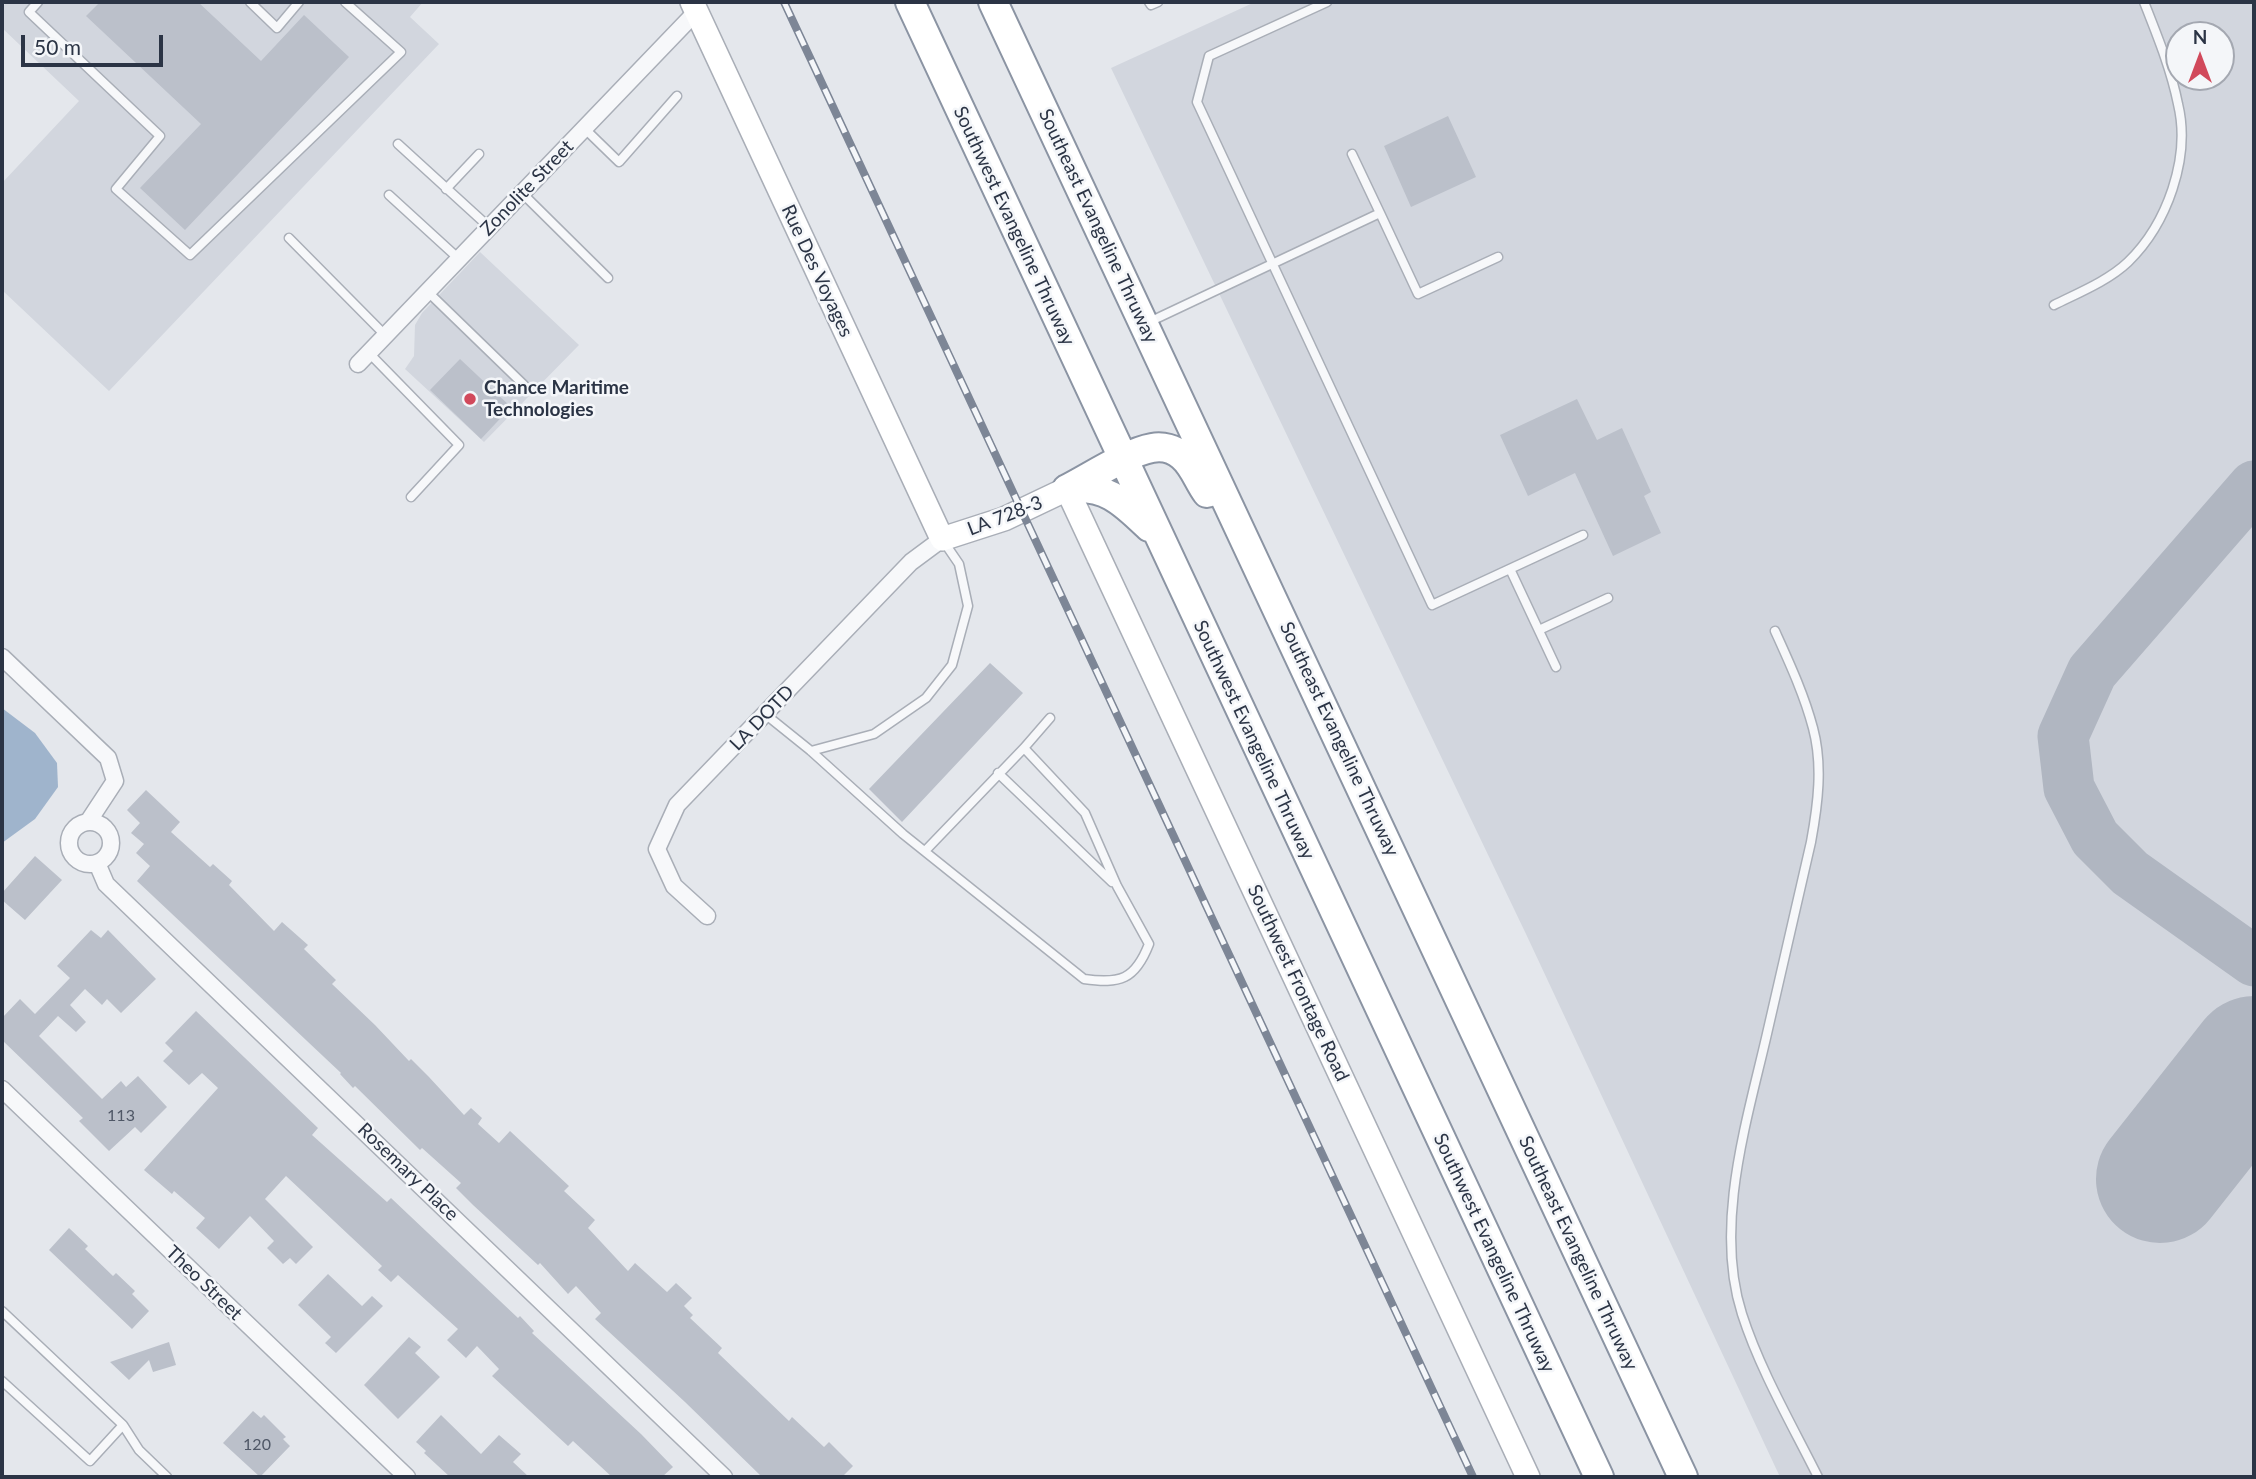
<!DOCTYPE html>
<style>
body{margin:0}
#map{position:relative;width:2256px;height:1479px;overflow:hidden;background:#e4e7ec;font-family:Lato,sans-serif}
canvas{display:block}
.frame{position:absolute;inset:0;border:4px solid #2b3445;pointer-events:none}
.north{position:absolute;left:2165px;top:21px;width:70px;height:70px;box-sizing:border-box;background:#f4f6f9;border:2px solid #a4a8b1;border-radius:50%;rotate:0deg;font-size:19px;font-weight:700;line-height:28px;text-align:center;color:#2b3445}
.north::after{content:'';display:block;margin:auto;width:24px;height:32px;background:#d1495b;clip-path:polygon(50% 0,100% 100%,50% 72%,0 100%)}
.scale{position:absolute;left:21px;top:35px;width:142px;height:32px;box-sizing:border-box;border:4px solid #2b3445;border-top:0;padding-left:9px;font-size:21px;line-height:24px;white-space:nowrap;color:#2b3445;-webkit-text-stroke:5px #f4f6f9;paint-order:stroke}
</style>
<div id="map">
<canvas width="2256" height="1479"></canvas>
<div class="frame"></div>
<div class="north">N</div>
<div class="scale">50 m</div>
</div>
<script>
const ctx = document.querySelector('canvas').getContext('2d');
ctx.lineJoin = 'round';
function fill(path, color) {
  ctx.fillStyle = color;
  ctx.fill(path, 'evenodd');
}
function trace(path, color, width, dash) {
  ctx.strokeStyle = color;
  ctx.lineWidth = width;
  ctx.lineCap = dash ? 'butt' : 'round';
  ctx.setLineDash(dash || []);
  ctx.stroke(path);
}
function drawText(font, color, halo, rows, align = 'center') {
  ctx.font = font + ' Lato,sans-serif';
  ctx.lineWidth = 5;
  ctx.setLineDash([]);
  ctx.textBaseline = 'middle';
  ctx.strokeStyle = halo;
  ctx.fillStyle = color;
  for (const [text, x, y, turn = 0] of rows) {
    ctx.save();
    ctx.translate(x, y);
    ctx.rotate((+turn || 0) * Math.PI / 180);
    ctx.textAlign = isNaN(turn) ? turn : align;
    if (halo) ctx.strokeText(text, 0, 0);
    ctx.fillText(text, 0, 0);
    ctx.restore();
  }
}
const built = new Path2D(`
 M 7,2 L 423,2 L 410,17 L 439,44 L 109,391 L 2,290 L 2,183 L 79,101 L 2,28 L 2,7 Z
 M 1255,2 L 2254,2 L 2254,1477 L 1780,1477 L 1526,934 L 1111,68 ZM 2179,35 L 2221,35 L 2221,77 L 2179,77 Z
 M 480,252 L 579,345 L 484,442 L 405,369 L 414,356 L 415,325 L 422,313 Z`);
const water = new Path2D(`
 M 2,708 L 35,733 L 57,763 L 58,787 L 35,819 L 2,843 Z`);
const taxiway = new Path2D(`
 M 2254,486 L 2092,672 L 2063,736 L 2069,788 L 2095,838 L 2130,873 L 2254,961`);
const runway = new Path2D(`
 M 2160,1179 L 2254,1060`);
const building = new Path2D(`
 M 100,2 L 198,2 L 261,61 L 304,15 L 349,57 L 185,230 L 140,188 L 201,124 L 86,16 Z
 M 1448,116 L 1476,177 L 1411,207 L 1384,146 Z
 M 460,359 L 511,407 L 481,439 L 430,390 Z
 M 1577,399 L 1597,440 L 1622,428 L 1651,492 L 1644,496 L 1661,533 L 1613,556 L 1575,473 L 1528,496 L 1500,435 Z
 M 990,663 L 1023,693 L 902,822 L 869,789 Z
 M 146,790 L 180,822 L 171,832 L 210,867 L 213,864 L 232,881 L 229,885 L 274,931 L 282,922 L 308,945 L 304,949 L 336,980 L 332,984 L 375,1025 L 409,1061 L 411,1059 L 429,1077 L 464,1115 L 471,1108 L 482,1118 L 478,1124 L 499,1143 L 510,1131 L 569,1186 L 564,1191 L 595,1220 L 588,1228 L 628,1271 L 635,1263 L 667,1292 L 676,1283 L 692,1298 L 684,1306 L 693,1315 L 690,1318 L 722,1348 L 718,1353 L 789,1421 L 792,1417 L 824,1447 L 829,1442 L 853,1466 L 842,1477 L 762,1477 L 685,1402 L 595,1319 L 601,1313 L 576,1286 L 568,1294 L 540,1263 L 538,1265 L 473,1205 L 456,1188 L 461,1183 L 422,1148 L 420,1150 L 355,1086 L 353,1088 L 340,1074 L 341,1073 L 137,881 L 150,866 L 136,853 L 144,844 L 131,833 L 140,823 L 127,810 Z
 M 35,856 L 62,880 L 25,920 L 2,900 L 2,893 Z
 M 91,930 L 101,938 L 108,930 L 156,979 L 121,1013 L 107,999 L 102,1005 L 85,989 L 70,1005 L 86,1022 L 76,1032 L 58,1016 L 39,1036 L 102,1099 L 121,1081 L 126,1087 L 138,1076 L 167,1107 L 141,1133 L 135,1127 L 109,1151 L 79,1121 L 83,1118 L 2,1040 L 2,1018 L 20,999 L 35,1014 L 70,978 L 57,966 Z
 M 196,1011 L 318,1128 L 312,1135 L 387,1202 L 391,1198 L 518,1318 L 520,1316 L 534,1331 L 532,1333 L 641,1434 L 673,1467 L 662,1477 L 612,1477 L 573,1441 L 568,1446 L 492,1376 L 499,1369 L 477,1346 L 466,1358 L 447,1340 L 458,1329 L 398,1275 L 391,1282 L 378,1270 L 382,1266 L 286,1176 L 265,1199 L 313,1247 L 296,1264 L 290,1258 L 283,1264 L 267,1248 L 274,1241 L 250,1216 L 219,1249 L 196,1228 L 205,1218 L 174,1191 L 172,1194 L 144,1170 L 218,1088 L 202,1073 L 189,1085 L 163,1061 L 173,1051 L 165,1043 Z
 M 69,1228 L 88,1246 L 85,1249 L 113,1276 L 116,1273 L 135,1291 L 132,1294 L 149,1311 L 132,1329 L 49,1250 Z
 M 328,1274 L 362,1306 L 372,1296 L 383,1306 L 336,1353 L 325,1343 L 331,1337 L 298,1305 Z
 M 409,1337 L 421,1347 L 415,1353 L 440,1377 L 398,1419 L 364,1385 Z
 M 169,1342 L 176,1365 L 153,1372 L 149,1360 L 129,1380 L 110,1362 Z
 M 253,1411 L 261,1418 L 264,1415 L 286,1437 L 283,1439 L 290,1446 L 260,1477 L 223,1443 Z
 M 441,1415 L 481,1454 L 499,1435 L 521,1454 L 513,1462 L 529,1477 L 450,1477 L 424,1453 L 426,1451 L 416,1442 Z`);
const lane = new Path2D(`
 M 38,2 L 29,12 L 160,136 L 116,189 L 190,255 L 401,52 L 345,2
 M 250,2 L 277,28 L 299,2
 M 1149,2 L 1151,5 L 1158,2
 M 1327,2 L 1209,56 L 1197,102 L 1432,605 L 1583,535
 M 584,128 L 619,162 L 677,96
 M 398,144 L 489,227
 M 446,189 L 479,154
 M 522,193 L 608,278
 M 389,195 L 459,259
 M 1380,213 L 1418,294 L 1498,257
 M 289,238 L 385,335
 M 428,292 L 524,385
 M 2054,305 C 2078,293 2108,281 2128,262 C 2167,224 2191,158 2178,104 C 2171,69 2157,35 2144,2
 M 1147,323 L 1380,213 L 1352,154
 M 369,353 L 459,445 L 411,497
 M 1510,569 L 1556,667
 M 1539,630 L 1608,598
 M 1775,631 C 1789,662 1804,694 1813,728 C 1823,765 1818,804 1811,842 C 1796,907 1781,973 1766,1038 C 1746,1124 1714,1227 1742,1314 C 1760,1370 1792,1425 1818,1477
 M 765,714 L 811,751 L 903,834 L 1084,979 C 1120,984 1135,980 1149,944 L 1117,886 L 1085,813 L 1024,748 L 925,851
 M 1024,748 L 1050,718
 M 811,751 L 874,734 L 926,698 L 952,665 L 968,606 L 959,564 L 944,542
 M 998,773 L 1112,882
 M 2,1311 L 123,1425 L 90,1461 L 2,1381
 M 123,1425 L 139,1450 L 167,1477`);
const street = new Path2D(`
 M 358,364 L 696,12
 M 2,657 L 108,758 L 115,781 L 88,822
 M69 843a21 21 0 1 1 42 0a21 21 0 1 1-42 0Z
 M 97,863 L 106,884 L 724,1477
 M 707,916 L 674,886 L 657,849 L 677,805 L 911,562 L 942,539
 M 2,1089 L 407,1477`);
const secondary = new Path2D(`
 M 692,2 L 942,539 L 1004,519 L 1067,489 L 1528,1477`);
const highway = new Path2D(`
 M 910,2 L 1599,1477
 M 993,2 L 1683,1477
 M 1067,489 C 1089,478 1128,452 1152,448 C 1163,446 1174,449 1182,456 C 1194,466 1198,481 1207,493
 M 1067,489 C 1105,483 1124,503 1149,527`);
const rail = new Path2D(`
 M 784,2 L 1473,1477`);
const markers = [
 [470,399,7,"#d1495b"]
];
const numberNames = [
 ["113",121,1116],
 ["120",257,1445]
];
const streetNames = [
 ["Zonolite Street",527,188,-46],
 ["Southwest Evangeline Thruway",1014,226,65],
 ["Southeast Evangeline Thruway",1098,226,65],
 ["Rue Des Voyages",817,271,65],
 ["LA 728-3",1005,516,-21],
 ["LA DOTD",762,718,-46],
 ["Southeast Evangeline Thruway",1339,739,65],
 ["Southwest Evangeline Thruway",1254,740,65],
 ["Southwest Frontage Road",1298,983,65],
 ["Rosemary Place",408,1172,44],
 ["Southwest Evangeline Thruway",1494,1253,65],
 ["Southeast Evangeline Thruway",1578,1253,65],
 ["Theo Street",204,1283,44]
];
const poiNames = [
 ["Chance Maritime",484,388],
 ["Technologies",484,410]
];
fill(built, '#d2d6de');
fill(water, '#9fb4cc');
trace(taxiway, '#b0b6c1', 51);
trace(runway, '#b0b6c1', 128);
fill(building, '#bbc0ca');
trace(lane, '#a9aeb7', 11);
trace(street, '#a9aeb7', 19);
trace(secondary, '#a9aeb7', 26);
trace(highway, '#8b94a3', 32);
trace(lane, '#f7f8fa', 8);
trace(street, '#f7f8fa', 16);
trace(secondary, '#fff', 23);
trace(highway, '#fff', 28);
trace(rail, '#7d8696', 8);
trace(rail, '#f4f6f9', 5, [16]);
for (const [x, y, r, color] of markers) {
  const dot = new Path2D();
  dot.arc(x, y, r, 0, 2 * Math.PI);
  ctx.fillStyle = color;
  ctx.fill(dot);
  trace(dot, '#f4f6f9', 2.5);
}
drawText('16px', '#4f5766', null, numberNames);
drawText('19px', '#2b3445', '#f4f6f9', streetNames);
drawText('bold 19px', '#2b3445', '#f4f6f9', poiNames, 'left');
</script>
